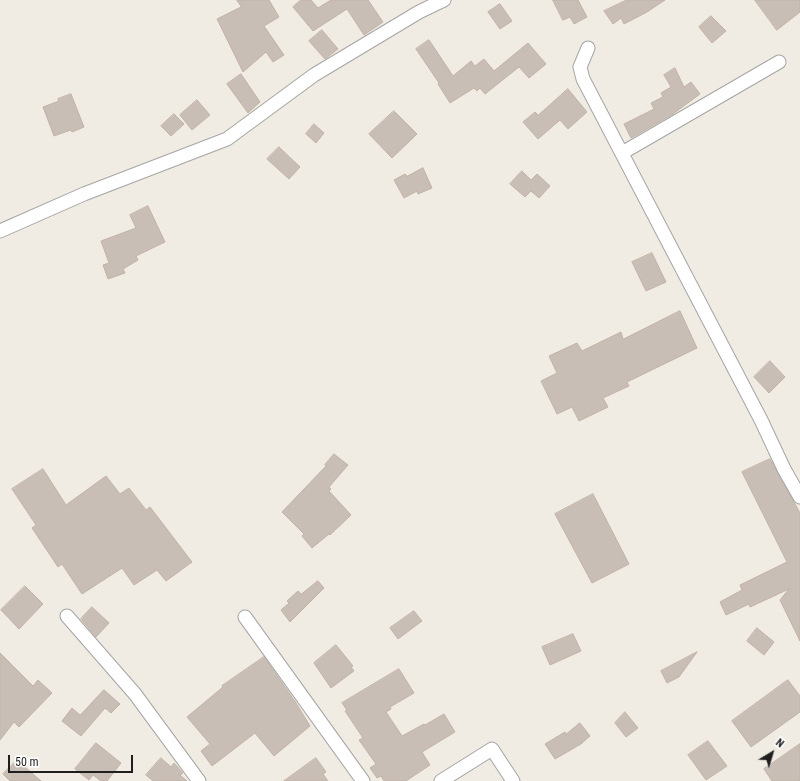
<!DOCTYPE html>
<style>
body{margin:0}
#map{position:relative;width:800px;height:781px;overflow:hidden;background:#f0ece3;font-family:"Roboto Condensed",sans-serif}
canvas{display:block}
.north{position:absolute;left:752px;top:733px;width:40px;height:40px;-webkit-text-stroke:3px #fff;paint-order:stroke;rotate:38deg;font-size:11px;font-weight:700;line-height:16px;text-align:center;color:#1e1e1e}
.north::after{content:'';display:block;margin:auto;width:14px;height:18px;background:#1e1e1e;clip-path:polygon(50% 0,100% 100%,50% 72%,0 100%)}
.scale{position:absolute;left:8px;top:755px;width:125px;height:18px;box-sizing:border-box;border:2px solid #1e1e1e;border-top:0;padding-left:5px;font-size:12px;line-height:14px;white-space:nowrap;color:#1e1e1e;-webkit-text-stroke:3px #fff;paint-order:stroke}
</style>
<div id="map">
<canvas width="800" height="781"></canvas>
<div class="north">N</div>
<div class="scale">50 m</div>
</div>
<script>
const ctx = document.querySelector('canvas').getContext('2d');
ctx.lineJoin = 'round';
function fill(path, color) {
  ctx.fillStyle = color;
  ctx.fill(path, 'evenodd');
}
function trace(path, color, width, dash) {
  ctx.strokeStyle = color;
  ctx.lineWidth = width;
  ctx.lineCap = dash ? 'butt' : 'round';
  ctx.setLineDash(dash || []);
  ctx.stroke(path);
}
const building = new Path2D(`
 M 237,0 L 269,0 L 279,17 L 264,26 L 284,55 L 273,62 L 266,52 L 243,72 L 217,19 L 241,7 Z
 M 301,0 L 311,0 L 318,8 L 331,0 L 368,0 L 383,22 L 364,35 L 347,9 L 313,31 L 293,7 Z
 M 553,0 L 578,0 L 587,17 L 574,24 L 570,17 L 563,20 Z
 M 627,0 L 665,0 L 647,12 L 624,24 L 621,18 L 613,24 L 604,11 Z
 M 755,0 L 800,0 L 800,12 L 777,30 Z
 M 500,4 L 512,21 L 500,29 L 488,12 Z
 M 711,16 L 726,31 L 712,43 L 699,27 Z
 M 322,30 L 338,49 L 325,59 L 309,41 Z
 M 429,40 L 453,76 L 471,61 L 475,66 L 484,59 L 494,71 L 528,43 L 546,64 L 529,78 L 519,67 L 485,94 L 480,88 L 477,91 L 474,88 L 450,103 L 438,84 L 439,83 L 416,49 Z
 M 675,68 L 684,87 L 691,82 L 700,94 L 673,114 L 631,138 L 624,124 L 654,109 L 651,103 L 663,97 L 661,93 L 671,87 L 664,75 Z
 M 241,74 L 260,102 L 248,113 L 227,84 Z
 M 568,89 L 587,112 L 568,129 L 560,120 L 538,139 L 523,122 L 535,112 L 538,115 Z
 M 71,94 L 84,127 L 72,132 L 71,130 L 54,136 L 43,107 L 59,101 L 58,99 Z
 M 197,100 L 210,115 L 192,130 L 180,115 Z
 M 394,111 L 417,134 L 392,158 L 369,134 Z
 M 174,114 L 184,124 L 171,136 L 161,126 Z
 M 314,124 L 324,133 L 316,143 L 306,134 Z
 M 279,147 L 300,167 L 289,179 L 267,159 Z
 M 423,168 L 432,188 L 418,194 L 417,191 L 404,198 L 394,180 L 405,174 L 407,176 Z
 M 522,171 L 531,180 L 537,174 L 550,186 L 539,198 L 531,191 L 525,197 L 510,184 Z
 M 148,206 L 165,242 L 136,256 L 138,260 L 123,269 L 125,273 L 108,279 L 103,265 L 109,263 L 101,241 L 136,228 L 130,215 Z
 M 652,253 L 666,282 L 646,291 L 632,262 Z
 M 680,311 L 697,348 L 627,382 L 629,386 L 603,398 L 608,407 L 579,421 L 572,407 L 557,414 L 541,381 L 557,373 L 549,356 L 577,343 L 582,351 L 621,332 L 623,339 Z
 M 770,361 L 785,377 L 769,393 L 754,377 Z
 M 334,454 L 348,465 L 329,487 L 331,489 L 329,491 L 351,515 L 330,535 L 329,534 L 312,548 L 302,536 L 304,534 L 282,512 L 326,466 L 325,465 Z
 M 770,459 L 800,513 L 800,641 L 780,600 L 789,589 L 750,607 L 749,604 L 726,615 L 720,602 L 742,590 L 740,585 L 787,562 L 742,472 Z
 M 43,469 L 66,505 L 106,476 L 120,494 L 129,488 L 146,510 L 150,507 L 192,562 L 166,581 L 157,570 L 134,585 L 122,568 L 82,594 L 62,564 L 58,567 L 32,528 L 36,525 L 12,489 Z
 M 593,494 L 629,564 L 592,583 L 555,514 Z
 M 318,581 L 324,588 L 290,622 L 281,610 L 289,603 L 287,601 L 298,591 L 301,594 Z
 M 25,586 L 43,604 L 19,629 L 1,610 Z
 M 92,607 L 109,623 L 96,637 L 81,619 Z
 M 414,611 L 422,621 L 398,639 L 390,628 Z
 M 757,628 L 774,642 L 764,655 L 747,641 Z
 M 573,634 L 581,651 L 550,665 L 542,647 Z
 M 336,645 L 353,666 L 351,667 L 354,671 L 331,688 L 314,663 Z
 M 697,652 L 679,677 L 667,683 L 661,671 Z
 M 0,653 L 33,686 L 38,680 L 52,693 L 19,727 L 14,722 L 0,740 Z
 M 264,657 L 296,703 L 310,726 L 274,756 L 255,733 L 212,766 L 201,751 L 210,744 L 187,717 L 223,687 L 222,686 Z
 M 399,669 L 414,693 L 390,707 L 391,709 L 386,712 L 402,736 L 424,724 L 425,725 L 444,714 L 455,732 L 422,752 L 430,765 L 406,781 L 384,781 L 381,776 L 377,778 L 370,768 L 376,764 L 359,740 L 363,738 L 345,711 L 347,710 L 342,703 Z
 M 788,680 L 800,696 L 800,712 L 751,747 L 732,721 Z
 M 104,690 L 120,704 L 111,713 L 105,708 L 81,736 L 62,721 L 72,708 L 80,715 Z
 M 625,712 L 638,728 L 626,737 L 615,723 Z
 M 580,723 L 590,736 L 581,744 L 555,759 L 545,744 L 565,732 L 566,734 Z
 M 708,741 L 727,766 L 706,780 L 688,755 Z
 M 96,743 L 121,763 L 107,781 L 101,781 L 93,775 L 89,780 L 75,769 Z
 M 800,744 L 800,781 L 772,781 L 764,769 Z
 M 161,758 L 171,767 L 174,763 L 183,773 L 180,775 L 187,781 L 153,781 L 146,775 Z
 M 316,758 L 326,772 L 323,774 L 328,781 L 284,781 Z
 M 17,760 L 41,781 L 10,781 L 3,774 Z`);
const street = new Path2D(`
 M 588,48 L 580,67 L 583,79 L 761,420 L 784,469 L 800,497
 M 622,153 L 779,62
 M 0,231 L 84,194 L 227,139 L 314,75 L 419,12 L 444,0
 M 67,616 L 135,694 L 199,781
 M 245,617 L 363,781
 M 441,781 L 492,749 L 513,781`);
fill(building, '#c8beb6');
trace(building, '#c2b2a5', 1);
trace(street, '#a5a5a5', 15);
trace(street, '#fff', 13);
</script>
